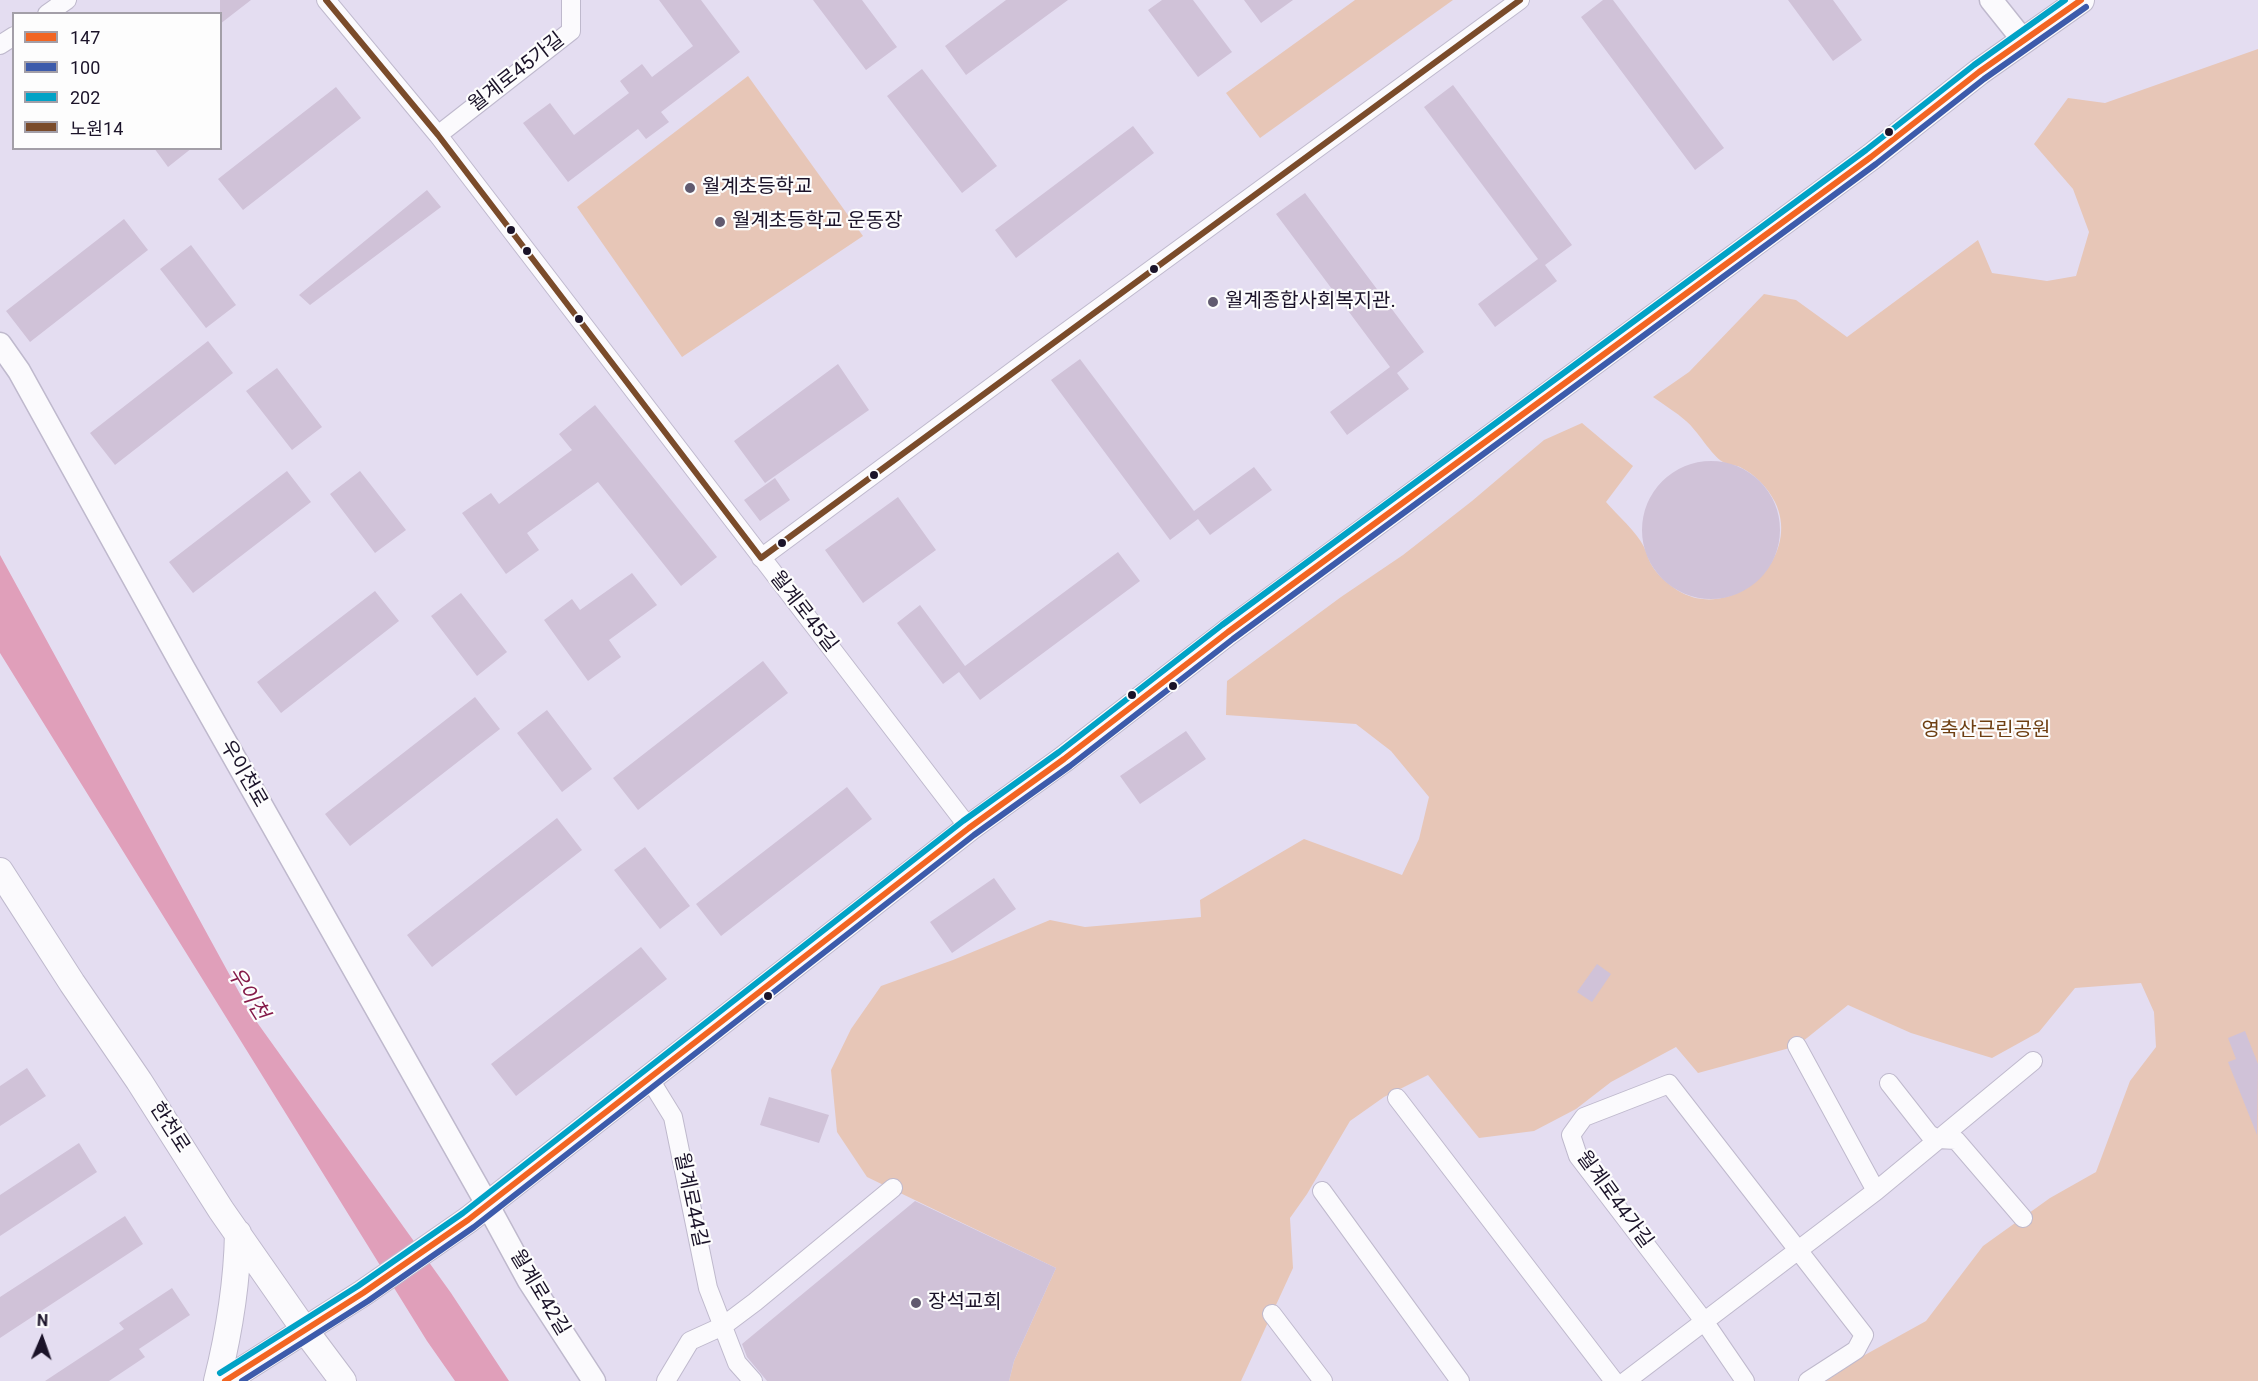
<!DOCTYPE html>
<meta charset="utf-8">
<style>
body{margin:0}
#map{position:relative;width:2258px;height:1381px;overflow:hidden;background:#e4ddf1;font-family:Roboto,"Noto Sans KR",sans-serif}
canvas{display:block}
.legend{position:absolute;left:12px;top:12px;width:210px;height:138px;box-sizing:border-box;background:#fdfdfd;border:2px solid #a39fa8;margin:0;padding:8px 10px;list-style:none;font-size:18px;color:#1b1329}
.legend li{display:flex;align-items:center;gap:12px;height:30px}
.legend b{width:30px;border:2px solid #a39fa8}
.north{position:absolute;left:12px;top:1309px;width:60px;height:60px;-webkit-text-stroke:4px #fdfdfd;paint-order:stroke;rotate:2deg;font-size:16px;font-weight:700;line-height:24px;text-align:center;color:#1b1329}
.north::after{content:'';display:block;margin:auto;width:21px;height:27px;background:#1b1329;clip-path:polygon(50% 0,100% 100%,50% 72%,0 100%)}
</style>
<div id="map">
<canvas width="2258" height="1381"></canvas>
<ul class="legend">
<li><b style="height:8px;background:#f26522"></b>147</li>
<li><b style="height:8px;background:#3d5bab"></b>100</li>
<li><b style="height:8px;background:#01a2c6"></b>202</li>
<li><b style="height:8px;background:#7a4b2a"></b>노원14</li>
</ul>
<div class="north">N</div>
</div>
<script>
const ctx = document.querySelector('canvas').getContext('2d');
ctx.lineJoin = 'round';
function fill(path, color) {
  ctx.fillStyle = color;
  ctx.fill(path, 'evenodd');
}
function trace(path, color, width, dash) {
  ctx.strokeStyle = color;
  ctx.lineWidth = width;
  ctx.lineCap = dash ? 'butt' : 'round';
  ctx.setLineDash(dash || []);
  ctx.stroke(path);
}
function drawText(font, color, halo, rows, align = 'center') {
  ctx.font = font + ' Roboto,"Noto Sans KR",sans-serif';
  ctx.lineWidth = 4.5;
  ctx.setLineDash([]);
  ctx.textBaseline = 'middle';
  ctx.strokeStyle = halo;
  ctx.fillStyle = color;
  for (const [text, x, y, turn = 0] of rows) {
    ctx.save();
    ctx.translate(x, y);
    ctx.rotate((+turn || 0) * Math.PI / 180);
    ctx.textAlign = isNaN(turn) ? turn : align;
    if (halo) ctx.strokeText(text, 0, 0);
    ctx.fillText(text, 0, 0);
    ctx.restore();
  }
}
const green = new Path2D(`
 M 1355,0 L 1453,0 L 1260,138 L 1226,93 Z
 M 2258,49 L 2258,1381 L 1826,1381 L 1863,1356 L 1926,1321 L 1983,1246 L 2050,1198 L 2096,1172 L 2130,1081 L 2156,1047 L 2154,1012 L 2141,983 L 2075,988 L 2039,1032 L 1992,1058 L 1911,1033 L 1848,1005 L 1797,1046 L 1698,1073 L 1676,1047 L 1611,1082 L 1576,1109 L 1534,1131 L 1479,1138 L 1428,1075 L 1384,1097 L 1350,1121 L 1307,1194 L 1290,1218 L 1293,1268 L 1241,1381 L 1009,1381 L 1014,1361 L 1056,1268 L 867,1177 L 837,1132 L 831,1070 L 851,1029 L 881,986 L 953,960 L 1050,920 L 1085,927 L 1201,917 L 1200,900 L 1304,839 L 1402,875 L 1419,839 L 1429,797 L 1391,751 L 1356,724 L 1226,715 L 1227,681 L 1341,597 L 1403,555 L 1472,501 L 1544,440 L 1582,423 L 1633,466 L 1606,502 C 1618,516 1636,531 1644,547 C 1647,553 1648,559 1651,564 C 1657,575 1667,583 1677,590 C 1731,624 1803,559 1775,502 C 1767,487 1756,475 1740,467 C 1735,465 1727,465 1723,462 C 1711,455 1698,431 1686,421 C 1676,412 1664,405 1653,397 L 1689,372 L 1764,294 L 1796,300 L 1847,337 L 1978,240 L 1992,273 L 2047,281 L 2076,276 L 2089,232 L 2073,189 L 2034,144 L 2068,98 L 2105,103 Z
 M 748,76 L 863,236 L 682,357 L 577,207 Z`);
const water = new Path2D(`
 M 0,555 L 251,1014 L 451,1293 L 509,1381 L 455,1381 L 427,1341 L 0,653 Z`);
const building = new Path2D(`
 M 220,0 L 251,0 L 220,24 Z
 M 659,0 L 701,0 L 740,52 L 661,112 L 669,122 L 646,139 L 638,129 L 568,182 L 523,123 L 550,103 L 574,135 L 629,93 L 620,81 L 642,64 L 652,77 L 693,46 Z
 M 813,0 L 862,0 L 897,47 L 866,70 Z
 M 1006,0 L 1068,0 L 966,75 L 945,46 Z
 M 1162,0 L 1193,0 L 1232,52 L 1198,77 L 1148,10 Z
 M 1244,0 L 1293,0 L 1261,23 Z
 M 1603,0 L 1613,0 L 1724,148 L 1695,170 L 1581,17 Z
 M 1788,0 L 1833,0 L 1862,40 L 1833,61 Z
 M 922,69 L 997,166 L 962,193 L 887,96 Z
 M 1453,85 L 1572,245 L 1545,265 L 1557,281 L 1495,327 L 1478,304 L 1538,259 L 1424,107 Z
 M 336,87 L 361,118 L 243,210 L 218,179 Z
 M 1133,126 L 1154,153 L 1016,258 L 995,230 Z
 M 154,148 L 192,148 L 168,167 Z
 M 427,190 L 441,207 L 310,305 L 299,295 Z
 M 1305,193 L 1424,352 L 1397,373 L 1409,389 L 1347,435 L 1330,412 L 1390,367 L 1276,214 Z
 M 124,219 L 148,250 L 30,342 L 6,311 Z
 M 191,245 L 236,305 L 206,328 L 160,269 Z
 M 208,341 L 233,373 L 115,465 L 90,433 Z
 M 1080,359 L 1194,511 L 1254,467 L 1272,490 L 1210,535 L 1198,519 L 1170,540 L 1051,380 Z
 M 838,364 L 869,410 L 765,483 L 734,441 Z
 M 277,368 L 322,427 L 292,450 L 246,391 Z
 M 595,405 L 717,557 L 681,586 L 598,482 L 527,533 L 539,550 L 506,574 L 462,513 L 491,493 L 499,504 L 572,450 L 559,434 Z
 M1642 530a69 69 0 1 1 138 0a69 69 0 1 1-138 0Z
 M 287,471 L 311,502 L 193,593 L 169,562 Z
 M 360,471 L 406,530 L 375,553 L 330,494 Z
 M 775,478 L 790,500 L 760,521 L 744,500 Z
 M 898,497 L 936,550 L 863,603 L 825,550 Z
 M 1118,552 L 1140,581 L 980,700 L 959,672 L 943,684 L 897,623 L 920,605 L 965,666 Z
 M 632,573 L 657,605 L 609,640 L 621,657 L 588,681 L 544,620 L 572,599 L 580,610 Z
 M 375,591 L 399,621 L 281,713 L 257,682 Z
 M 461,593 L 507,652 L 477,676 L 431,616 Z
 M 763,661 L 788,693 L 638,810 L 613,778 Z
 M 475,697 L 500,729 L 350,846 L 325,814 Z
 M 547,710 L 592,769 L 562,792 L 517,733 Z
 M 1186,731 L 1206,759 L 1140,804 L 1120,776 Z
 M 847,787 L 872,819 L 721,936 L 696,904 Z
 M 557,818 L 582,850 L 432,967 L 407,935 Z
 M 645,847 L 690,906 L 660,929 L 614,870 Z
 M 994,878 L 1016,909 L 952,953 L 930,922 Z
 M 641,947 L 667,979 L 516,1096 L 491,1064 Z
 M 1597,964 L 1611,974 L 1592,1002 L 1577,992 Z
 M 2245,1031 L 2258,1064 L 2257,1135 L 2228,1062 L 2236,1059 L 2228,1038 Z
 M 27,1068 L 46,1096 L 0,1126 L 0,1086 Z
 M 769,1097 L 829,1115 L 819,1143 L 760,1125 Z
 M 79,1143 L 97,1172 L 0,1236 L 0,1195 Z
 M 915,1201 L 1056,1268 L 1014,1361 L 1009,1381 L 767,1381 L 747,1357 L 742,1344 Z
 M 125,1216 L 143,1244 L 0,1338 L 0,1297 Z
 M 172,1288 L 190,1315 L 139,1349 L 145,1357 L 109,1381 L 45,1381 L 124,1329 L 119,1323 Z`);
const minor = new Path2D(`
 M 326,0 L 438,135 L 969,828
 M 47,14 L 67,0
 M 0,45 L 14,36
 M 438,135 L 571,31 L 571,0
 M 761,558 L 1040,351 L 1520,0
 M 1797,1046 L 1876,1191
 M 649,1078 L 673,1117 L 708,1288 L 737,1363 L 753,1381
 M 1889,1083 L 1929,1134 L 1938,1139 L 1956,1140 L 2023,1218
 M 1397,1098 L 1614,1381
 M 1322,1191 L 1460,1381
 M 1272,1314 L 1323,1381
 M 666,1381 L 690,1341 L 723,1326 L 755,1302 L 893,1188
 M 1626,1381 L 1876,1191 L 2033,1061
 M 1745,1381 L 1704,1321 L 1578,1156 L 1571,1135 L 1584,1117 L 1669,1084 L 1864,1335 L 1856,1350 L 1808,1381`);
const tertiary = new Path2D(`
 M 1991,0 L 2023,40
 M 0,344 L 19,371 L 183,667 L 487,1204 L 529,1281 L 594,1381`);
const secondary = new Path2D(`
 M 0,871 L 72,983 L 139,1081 L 221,1210 L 304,1329 L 343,1381
 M 217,1381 C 229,1333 237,1283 238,1233
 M 225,1381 L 363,1293 L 468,1220 L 969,828 L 1064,759 L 1228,632 L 1871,157 L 1979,72 L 2081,0`);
const bus1 = new Path2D(`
 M 225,1381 L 363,1293 L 468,1220 L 969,828 L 1064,759 L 1228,632 L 1871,157 L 1979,72 L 2081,0`);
const bus2 = new Path2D(`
 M 242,1381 L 368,1301 L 474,1227 L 974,835 L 1070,766 L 1233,639 L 1876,164 L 1984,79 L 2086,7`);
const bus3 = new Path2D(`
 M 220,1373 L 358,1286 L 463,1213 L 963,821 L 1059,752 L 1222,625 L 1866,150 L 1974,65 L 2065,0`);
const bus4 = new Path2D(`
 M 326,0 L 438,135 L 761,558 L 1520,0`);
const markers = [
 [1889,132,5,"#1b1329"],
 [690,188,6,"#615a6f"],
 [720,222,6,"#615a6f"],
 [511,230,5,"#1b1329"],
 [527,251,5,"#1b1329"],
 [1154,269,5,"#1b1329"],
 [1213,302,6,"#615a6f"],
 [579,319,5,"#1b1329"],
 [874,475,5,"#1b1329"],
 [782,543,5,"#1b1329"],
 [1173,686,5,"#1b1329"],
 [1132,695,5,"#1b1329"],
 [768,996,5,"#1b1329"],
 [916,1303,6,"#615a6f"]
];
const streetNames = [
 ["월계로45가길",517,73,-38],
 ["월계로45길",803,612,52],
 ["우이천로",243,774,60],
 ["한천로",169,1128,57],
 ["월계로44길",690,1200,78],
 ["월계로44가길",1614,1200,54],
 ["월계로42길",539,1293,59]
];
const poiNames = [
 ["월계초등학교",702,188],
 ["월계초등학교 운동장",732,222],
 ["월계종합사회복지관.",1225,302],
 ["장석교회",928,1303]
];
const parkNames = [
 ["영축산근린공원",1986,731]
];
const waterNames = [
 ["우이천",247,994,58]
];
fill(green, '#e7c6b7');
fill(water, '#e09fba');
fill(building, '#d0c2d8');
trace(minor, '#bfb9cd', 20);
trace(tertiary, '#bfb9cd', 25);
trace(secondary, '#bfb9cd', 28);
trace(minor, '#fbfafd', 18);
trace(tertiary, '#fbfafd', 22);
trace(secondary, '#fbfafd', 26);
trace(bus1, '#f26522', 6);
trace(bus2, '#3d5bab', 6);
trace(bus3, '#01a2c6', 6);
trace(bus4, '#7a4b2a', 6);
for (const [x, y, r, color] of markers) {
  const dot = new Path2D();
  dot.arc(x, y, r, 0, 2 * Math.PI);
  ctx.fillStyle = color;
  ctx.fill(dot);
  trace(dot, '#fdfdfd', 2);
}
drawText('20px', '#1b1329', '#fdfdfd', streetNames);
drawText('20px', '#1b1329', '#fdfdfd', poiNames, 'left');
drawText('20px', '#6e3f12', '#fdfdfd', parkNames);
drawText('italic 21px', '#851b4a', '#fdfdfd', waterNames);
</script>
